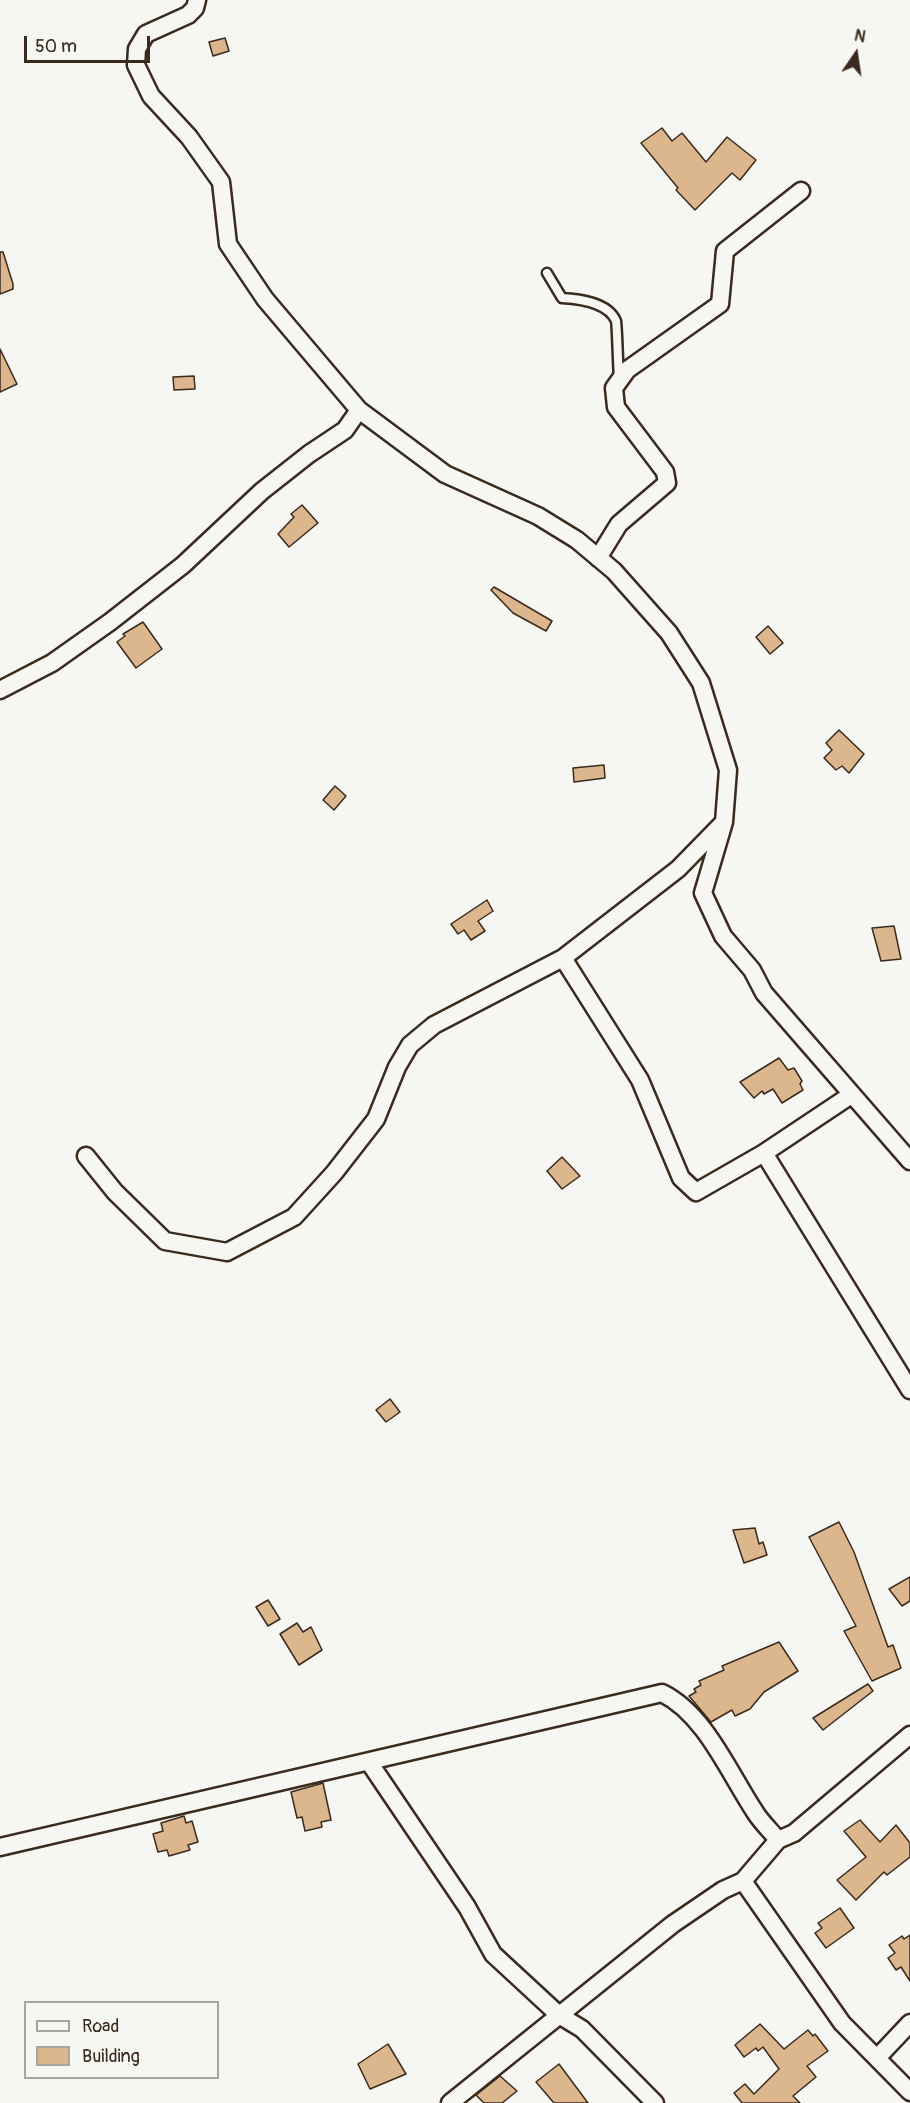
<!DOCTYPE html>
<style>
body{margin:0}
#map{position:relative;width:910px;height:2103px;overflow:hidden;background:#f6f6f2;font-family:Pangolin,sans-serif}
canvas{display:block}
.legend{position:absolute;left:24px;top:2001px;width:195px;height:78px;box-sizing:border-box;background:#f6f6f2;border:2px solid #aba49d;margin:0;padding:8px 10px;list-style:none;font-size:18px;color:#3b2a1e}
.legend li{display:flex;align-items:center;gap:12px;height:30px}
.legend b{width:30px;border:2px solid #aba49d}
.north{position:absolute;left:826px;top:24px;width:60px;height:60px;-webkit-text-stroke:4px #f6f6f2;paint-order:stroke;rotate:13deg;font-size:16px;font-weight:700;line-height:24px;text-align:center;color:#3b2a1e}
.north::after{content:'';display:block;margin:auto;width:21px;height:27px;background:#3b2a1e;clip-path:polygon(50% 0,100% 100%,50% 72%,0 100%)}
.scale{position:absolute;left:24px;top:36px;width:126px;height:27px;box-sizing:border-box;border:3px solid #3b2a1e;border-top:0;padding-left:8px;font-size:18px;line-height:21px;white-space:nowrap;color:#3b2a1e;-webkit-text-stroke:4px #f6f6f2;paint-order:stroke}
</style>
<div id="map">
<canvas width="910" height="2103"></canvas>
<ul class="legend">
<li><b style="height:8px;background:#f6f6f2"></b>Road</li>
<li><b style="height:16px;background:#dcb78e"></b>Building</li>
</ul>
<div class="north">N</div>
<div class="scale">50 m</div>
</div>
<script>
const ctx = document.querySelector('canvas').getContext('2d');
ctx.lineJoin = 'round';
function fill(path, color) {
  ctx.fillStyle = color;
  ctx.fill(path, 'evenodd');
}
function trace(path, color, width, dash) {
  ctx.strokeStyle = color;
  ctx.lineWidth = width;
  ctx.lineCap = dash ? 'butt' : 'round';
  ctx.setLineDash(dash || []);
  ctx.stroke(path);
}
const building = new Path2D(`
 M 225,38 L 229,51 L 213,56 L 209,42 Z
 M 662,128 L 672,141 L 682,133 L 706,162 L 727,137 L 756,160 L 740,180 L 732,173 L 695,210 L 676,190 L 678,188 L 641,143 Z
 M 0,252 L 3,252 L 13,284 L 13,289 L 0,294 Z
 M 0,349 L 17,384 L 0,392 Z
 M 194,376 L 195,389 L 174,390 L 173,377 Z
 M 302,505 L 318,523 L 289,547 L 278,534 L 294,517 L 291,514 Z
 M 494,587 L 552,621 L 546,631 L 513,613 L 491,590 Z
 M 143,622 L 162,649 L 136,668 L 117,642 L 125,636 L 123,634 Z
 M 768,626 L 783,643 L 770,654 L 756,637 Z
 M 839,730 L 864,754 L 849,773 L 842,766 L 836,770 L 824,758 L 832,750 L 826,743 Z
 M 604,765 L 605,778 L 574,782 L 573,768 Z
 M 335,786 L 346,796 L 334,810 L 323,800 Z
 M 487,900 L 493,911 L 478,921 L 485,931 L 471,940 L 464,930 L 458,934 L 451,924 Z
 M 894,926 L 901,959 L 881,961 L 872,928 Z
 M 779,1058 L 788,1070 L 794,1068 L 802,1081 L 800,1084 L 803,1090 L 782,1103 L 773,1089 L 764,1094 L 762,1091 L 754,1098 L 740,1082 Z
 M 562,1157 L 580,1176 L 562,1189 L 547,1171 Z
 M 390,1399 L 400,1412 L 386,1422 L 376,1410 Z
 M 839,1522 L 854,1552 L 888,1647 L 893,1645 L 901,1668 L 872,1681 L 844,1631 L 856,1626 L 809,1537 Z
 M 755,1528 L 759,1544 L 763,1542 L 767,1555 L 744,1563 L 733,1530 Z
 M 910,1577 L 910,1601 L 902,1606 L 889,1589 Z
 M 268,1600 L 280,1619 L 268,1626 L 256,1607 Z
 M 297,1623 L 303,1632 L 311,1627 L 322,1650 L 299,1665 L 280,1634 Z
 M 779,1642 L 798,1671 L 764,1692 L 750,1709 L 735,1716 L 732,1710 L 711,1722 L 689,1696 L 696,1692 L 694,1689 L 701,1685 L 699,1681 L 724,1670 L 722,1666 Z
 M 868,1684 L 873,1691 L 823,1730 L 813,1718 Z
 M 323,1783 L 331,1820 L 321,1822 L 322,1827 L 305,1831 L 302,1817 L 297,1818 L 291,1792 Z
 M 184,1816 L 186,1823 L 192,1821 L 198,1842 L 188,1845 L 190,1850 L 169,1856 L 167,1850 L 158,1852 L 153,1834 L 163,1831 L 161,1823 Z
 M 860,1820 L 880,1842 L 896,1825 L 910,1843 L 910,1857 L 887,1875 L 884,1872 L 856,1900 L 837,1880 L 866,1857 L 844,1831 Z
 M 840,1908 L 854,1928 L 826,1948 L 815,1933 L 822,1928 L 818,1923 Z
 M 910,1935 L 910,1981 L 901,1967 L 896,1970 L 888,1958 L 895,1953 L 889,1945 L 902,1936 L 904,1939 Z
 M 760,2024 L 784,2049 L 808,2030 L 813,2036 L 815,2034 L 828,2051 L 807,2066 L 816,2077 L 793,2096 L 800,2103 L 742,2103 L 734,2093 L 745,2084 L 754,2094 L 779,2069 L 763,2047 L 758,2051 L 756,2048 L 744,2057 L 735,2045 Z
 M 388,2044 L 406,2074 L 370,2089 L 358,2064 Z
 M 559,2064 L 588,2103 L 554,2103 L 536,2082 Z
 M 500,2076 L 517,2091 L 502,2103 L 484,2103 L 476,2095 Z`);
const service = new Path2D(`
 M 547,273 L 562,298 C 579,299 608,302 616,321 C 617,324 618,368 619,377`);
const minor = new Path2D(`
 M 197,0 L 195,8 L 188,15 L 146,34 L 137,49 L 136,65 L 151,96 L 189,137 L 221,182 L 228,244 L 265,299 L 359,410 L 445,474 L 538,516 L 577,540 L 614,571 L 669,633 L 701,683 L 728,770 L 724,822 L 703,893 L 723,936 L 752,970 L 764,993 L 910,1161
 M 598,558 L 619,524 L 667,483 L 665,472 L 616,407 L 614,388 L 627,370 L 720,304 L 725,251 L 801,191
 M 0,690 L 52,663 L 110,622 L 183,565 L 262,491 L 309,454 L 345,430 L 359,410
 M 722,824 L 678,869 L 563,958 L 640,1080 L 681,1178 L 696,1192 L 764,1153 L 910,1390
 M 764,1153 L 851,1095
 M 86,1156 L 115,1192 L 165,1241 L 227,1252 L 294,1217 L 334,1173 L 376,1119 L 397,1067 L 410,1045 L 434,1025 L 563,958
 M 369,1762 L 467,1907 L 493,1954 L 559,2015 L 582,2029 L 655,2103
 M 0,1847 L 662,1693 C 705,1714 729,1773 755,1812 C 761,1822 771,1831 778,1840
 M 743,1881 L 842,2023 L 910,2092
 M 877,2058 L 910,2023
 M 450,2103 L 673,1924 L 723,1890 L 743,1881 L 778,1840 L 794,1833 L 910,1735`);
fill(building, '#dcb78e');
trace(building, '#3b2a1e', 1.5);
trace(service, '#3b2a1e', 13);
trace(minor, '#3b2a1e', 21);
trace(service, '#f6f6f2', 8);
trace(minor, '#f6f6f2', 16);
</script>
